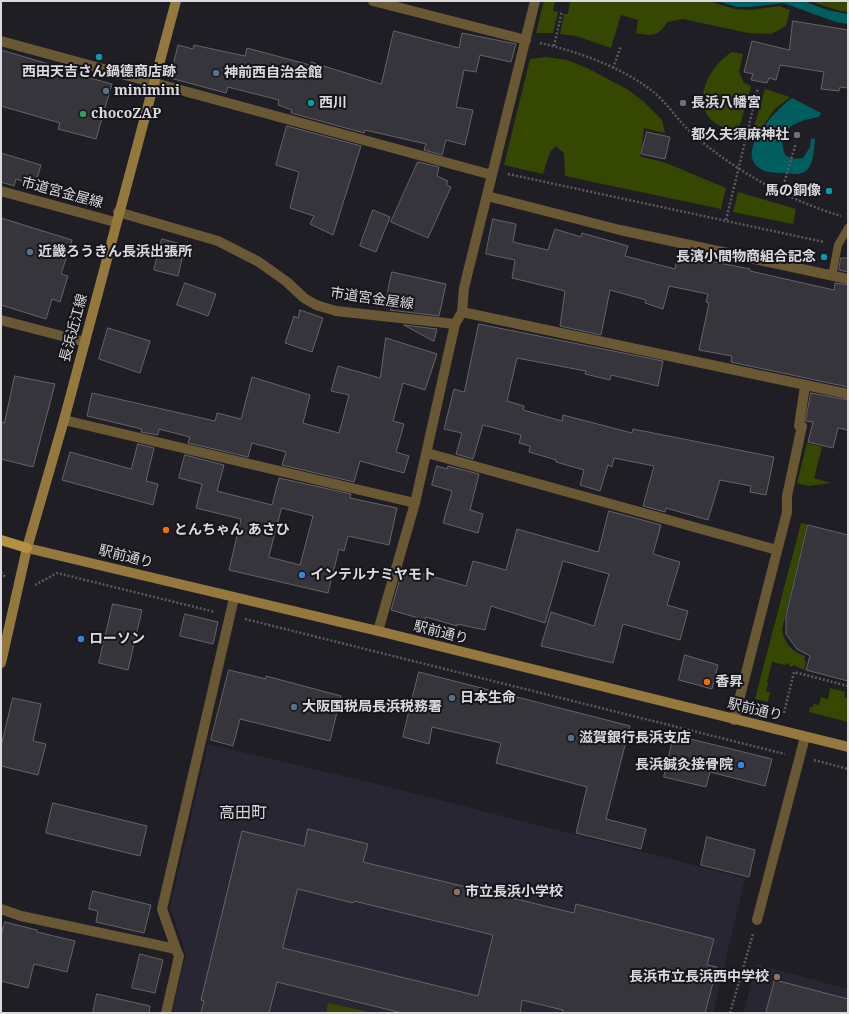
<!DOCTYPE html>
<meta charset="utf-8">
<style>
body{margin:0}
#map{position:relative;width:849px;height:1014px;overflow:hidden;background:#1f1e24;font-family:"Noto Serif",serif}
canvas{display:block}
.frame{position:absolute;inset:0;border:2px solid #dbdade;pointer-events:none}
</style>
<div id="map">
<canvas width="849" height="1014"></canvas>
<div class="frame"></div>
</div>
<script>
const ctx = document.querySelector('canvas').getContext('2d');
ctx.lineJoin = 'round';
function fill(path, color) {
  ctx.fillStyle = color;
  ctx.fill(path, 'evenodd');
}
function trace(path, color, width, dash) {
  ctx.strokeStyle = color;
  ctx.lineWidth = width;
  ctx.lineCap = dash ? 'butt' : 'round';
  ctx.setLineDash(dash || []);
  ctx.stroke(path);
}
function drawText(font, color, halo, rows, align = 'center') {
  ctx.font = font + ' "Noto Serif","Noto Sans JP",serif';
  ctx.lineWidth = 4;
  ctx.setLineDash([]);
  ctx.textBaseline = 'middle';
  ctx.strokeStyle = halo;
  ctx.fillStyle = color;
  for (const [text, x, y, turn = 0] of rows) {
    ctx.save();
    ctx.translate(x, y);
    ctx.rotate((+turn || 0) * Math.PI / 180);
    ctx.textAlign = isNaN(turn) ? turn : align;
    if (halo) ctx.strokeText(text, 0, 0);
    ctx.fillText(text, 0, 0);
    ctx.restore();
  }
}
const built = new Path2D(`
 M 208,744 L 369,782 L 745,878 L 713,1013 L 172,1013 L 186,954 L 170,907 Z
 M 756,964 L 848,989 L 848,1013 L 744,1013 Z`);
const green = new Path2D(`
 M 544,1 L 555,1 L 553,11 L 558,12 L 553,33 L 536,33 Z
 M 568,1 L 708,1 L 735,9 L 751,10 L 779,6 L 790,10 L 786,26 L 771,34 L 748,33 L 683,19 L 667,22 C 659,37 651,36 636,33 L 638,20 L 621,15 L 611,48 L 576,36 L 560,34 L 564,14 L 568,14 L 570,2 Z
 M 809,1 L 848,1 L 848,12 L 840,11 Z
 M 732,52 L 743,54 L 739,72 L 744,83 L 751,86 L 740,125 L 735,130 C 686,123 700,72 732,52 Z
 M 546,57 L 567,60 L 587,68 L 627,89 L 643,101 L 662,120 L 665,133 L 644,128 L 640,156 L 666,163 L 726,188 L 721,209 L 565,176 L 564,153 L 556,146 L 550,152 L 543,174 L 504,165 L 530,59 Z
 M 765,89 L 790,97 L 774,110 L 756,136 L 752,134 Z
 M 738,192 L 796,209 L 793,224 L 733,212 Z
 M 807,443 L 822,447 L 814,478 L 831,483 L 809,486 L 797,483 Z
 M 801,523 L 807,524 L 782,629 C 784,643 792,652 805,656 L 804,661 L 806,661 L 804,670 L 793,665 L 792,667 L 789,666 L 789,664 L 786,663 L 785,665 L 772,662 L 767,682 L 768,683 L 766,691 L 770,692 L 768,702 L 755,699 Z
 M 830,688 L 845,692 L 844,697 L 848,698 L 848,722 L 809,712 L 810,707 L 813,707 L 814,704 L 819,705 L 821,697 L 828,699 Z
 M 328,1003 L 374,1013 L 326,1013 Z`);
const water = new Path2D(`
 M 717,1 L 804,1 L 827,10 L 848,14 L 848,24 L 836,22 L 783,3 L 751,7 L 737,7 Z
 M 792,98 L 821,113 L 819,117 C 797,121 775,127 785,155 L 793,159 L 803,158 L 810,147 L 811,138 L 815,139 C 814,149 814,164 806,171 C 801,175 792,174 785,173 C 777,173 766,173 759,168 C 735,150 778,108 792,98 Z`);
const building = new Path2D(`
 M 793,21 L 848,30 L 848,88 L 840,87 L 839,91 L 821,89 L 824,72 L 780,65 L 776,80 L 769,78 L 767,83 L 751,80 L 753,74 L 744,72 L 752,41 L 789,50 Z
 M 394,31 L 459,48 L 462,33 L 516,44 L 511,62 L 480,55 L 476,72 L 464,70 L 456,107 L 473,110 L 465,145 L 446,140 L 442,155 L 424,150 L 426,144 L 365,130 L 364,133 L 291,113 L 292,110 L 278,105 L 279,100 L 228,87 L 226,93 L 170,78 L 178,45 L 193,49 L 194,45 L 245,56 L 247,48 L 310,65 L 311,62 L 381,84 Z
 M 1,50 L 69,70 L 68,72 L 112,84 L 96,139 L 58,129 L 60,123 L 1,106 Z
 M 287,126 L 361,146 L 333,235 L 310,224 L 314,216 L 290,208 L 299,172 L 276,165 Z
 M 647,132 L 670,137 L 665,159 L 641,154 Z
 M 1,153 L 41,165 L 35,185 L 16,179 L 14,186 L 1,182 Z
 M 418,162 L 439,167 L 437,176 L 448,181 L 446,185 L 451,187 L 428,238 L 391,222 Z
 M 373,210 L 390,217 L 376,252 L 360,246 Z
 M 1,218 L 72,240 L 61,274 L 68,276 L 60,302 L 52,299 L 46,319 L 1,305 Z
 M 493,219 L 516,224 L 513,242 L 548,250 L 555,229 L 581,237 L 582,233 L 628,246 L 625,256 L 675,269 L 678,255 L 750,269 L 750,271 L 834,290 L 835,283 L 848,285 L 848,387 L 731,362 L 732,356 L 699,350 L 709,303 L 706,302 L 708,294 L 669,286 L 663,309 L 645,303 L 646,300 L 610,290 L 601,335 L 560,326 L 565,291 L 512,278 L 515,260 L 486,254 Z
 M 162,239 L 185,245 L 178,276 L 154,270 Z
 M 841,258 L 848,258 L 848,272 L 839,270 Z
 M 392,272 L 446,284 L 439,316 L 390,310 L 391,308 L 385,306 Z
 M 185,283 L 216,294 L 208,316 L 177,305 Z
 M 300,310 L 323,318 L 312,352 L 285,343 L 294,316 L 298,318 Z
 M 479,324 L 663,361 L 658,386 L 611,375 L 610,380 L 585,374 L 586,371 L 517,358 L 507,401 L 524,406 L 523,410 L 562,421 L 563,415 L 632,433 L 633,429 L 774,457 L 766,495 L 750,492 L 751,486 L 720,480 L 708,520 L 666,508 L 665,512 L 643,506 L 654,466 L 614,458 L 612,467 L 608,465 L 600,491 L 580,485 L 584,470 L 556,462 L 556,460 L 529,452 L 530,446 L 519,443 L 521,435 L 483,425 L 473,459 L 456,454 L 462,433 L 444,429 L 454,389 L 464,392 Z
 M 404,325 L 437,329 L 434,341 Z
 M 108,328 L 150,341 L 140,373 L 99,359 Z
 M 386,338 L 437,354 L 425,390 L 403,383 L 393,421 L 404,424 L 396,452 L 409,456 L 404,473 L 360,461 L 354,482 L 282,465 L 286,452 L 252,443 L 248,457 L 188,443 L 190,437 L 159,429 L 158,435 L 141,432 L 142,429 L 87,416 L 92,393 L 215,421 L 217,413 L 241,419 L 252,377 L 310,395 L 303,423 L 339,433 L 349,395 L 331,391 L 338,366 L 380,378 Z
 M 15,376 L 55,384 L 33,467 L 1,459 L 1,422 L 4,423 Z
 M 811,393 L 848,400 L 848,430 L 838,428 L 833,448 L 808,442 L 813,422 L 806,421 Z
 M 138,444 L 154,448 L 146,481 L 158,484 L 153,505 L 62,480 L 70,452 L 131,469 Z
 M 185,455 L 224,465 L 217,491 L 272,505 L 279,478 L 351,494 L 350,498 L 397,508 L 389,545 L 348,536 L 344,551 L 339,549 L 328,593 L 229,570 L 241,519 L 196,508 L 202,484 L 179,478 ZM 282,508 L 313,516 L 300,565 L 269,557 Z
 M 437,466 L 447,469 L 448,466 L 479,474 L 470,510 L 483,514 L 478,533 L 443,523 L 452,491 L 432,485 Z
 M 609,511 L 661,525 L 653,554 L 680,562 L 667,605 L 688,611 L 680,640 L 623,624 L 613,663 L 541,646 L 551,612 L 594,626 L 609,574 L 563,561 L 545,623 L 491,606 L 485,630 L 457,624 L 457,626 L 426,617 L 425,620 L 391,610 L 403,568 L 466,586 L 473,561 L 506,570 L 517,529 L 598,552 Z
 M 808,525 L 848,535 L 848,681 L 806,670 L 810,656 L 797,649 L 786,634 L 786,616 Z
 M 113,604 L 142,610 L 128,670 L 99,663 Z
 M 185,614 L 218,622 L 213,644 L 180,636 Z
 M 685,655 L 718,665 L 712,689 L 679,680 Z
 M 229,670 L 266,679 L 266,676 L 341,696 L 330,741 L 240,719 L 233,746 L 211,740 Z
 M 419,672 L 630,726 L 606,819 L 646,829 L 641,849 L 576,833 L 587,787 L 496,763 L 501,743 L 432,727 L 429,744 L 403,737 Z
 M 13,698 L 41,704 L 33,741 L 46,744 L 38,775 L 1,766 L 1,747 Z
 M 674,735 L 772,759 L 765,786 L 710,772 L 706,787 L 664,777 Z
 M 53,803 L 147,826 L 140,856 L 46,833 Z
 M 308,829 L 368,844 L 363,862 L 553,908 L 574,913 L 576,904 L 714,939 L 707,965 L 717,967 L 705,1013 L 562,1013 L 563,1010 L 522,1000 L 520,1013 L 402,1013 L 277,982 L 269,1013 L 201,1013 L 204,1001 L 201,1000 L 242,831 L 304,846 ZM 298,889 L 353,903 L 354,901 L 493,935 L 478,996 L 283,948 Z
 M 707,837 L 755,850 L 749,877 L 701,865 Z
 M 93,891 L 151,905 L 144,933 L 96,922 L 98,911 L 89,909 Z
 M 5,922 L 37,930 L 37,932 L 75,941 L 67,972 L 34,964 L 28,988 L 1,981 L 1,936 Z
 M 140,954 L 163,960 L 155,993 L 132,988 Z
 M 775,980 L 848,999 L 848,1013 L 766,1013 Z
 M 97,994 L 150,1006 L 149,1013 L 93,1013 Z`);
const path = new Path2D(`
 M 540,43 C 579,52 619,66 651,90 C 668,103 679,123 695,136 C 737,172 788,200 841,216
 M 554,46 L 562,11
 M 613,68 L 621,46
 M 508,174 L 824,242
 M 781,193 L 796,143
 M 726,220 L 758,88
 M 1,572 L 5,577
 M 35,585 L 57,573 L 215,612
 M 245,619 L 785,754
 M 784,713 L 794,672 L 848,686
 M 814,760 L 848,769
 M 730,1013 L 753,934`);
const lane = new Path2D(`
 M 832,276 L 838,245 L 848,228`);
const street = new Path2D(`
 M 373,1 L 526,40
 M 1,41 L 492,175
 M 1,191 L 115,222
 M 487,196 L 620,230 L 848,279
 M 118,212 L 218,241 L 259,262 L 287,282 L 304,298 L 316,305 L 336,311 L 455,324
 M 462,312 L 848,394
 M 1,320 L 85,342
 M 64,420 L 415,503
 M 427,453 L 777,550
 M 378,631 L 415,503 L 455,324 L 462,312 L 464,288 L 535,1
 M 734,720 L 787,512 L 787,496 L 802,426 L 799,426 L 805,386
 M 1,909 L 21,916 L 176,949 L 162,909 L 234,598
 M 757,920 L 805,737
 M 166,1013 L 179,956 L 176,949`);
const secondary = new Path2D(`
 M 27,548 L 378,631 L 848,747
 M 1,663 L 27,548 L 64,420 L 176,1`);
const primary = new Path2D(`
 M 1,540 L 27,548`);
const markers = [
 [99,57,4,"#0f9aa8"],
 [216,73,4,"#5c6f8a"],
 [106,91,4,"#5c6f8a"],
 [311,103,4,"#0f9aa8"],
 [683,103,4,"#6b7280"],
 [83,114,4,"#2e9e5b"],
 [797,135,4,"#6b7280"],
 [829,191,4,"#0f9aa8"],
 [30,252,4,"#5c6f8a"],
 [824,257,4,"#0f9aa8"],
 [166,530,4,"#e8710a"],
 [302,575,4,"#3f7fe0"],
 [81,639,4,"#3f7fe0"],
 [707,682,4,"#e8710a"],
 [452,698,4,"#5c6f8a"],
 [294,707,4,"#5c6f8a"],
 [571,738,4,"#5c6f8a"],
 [741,765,4,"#3f7fe0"],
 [457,892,4,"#8d6e63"],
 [777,977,4,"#8d6e63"]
];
const poiNames = [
 ["西田天吉さん鍋德商店跡",99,72,"center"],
 ["神前西自治会館",224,73],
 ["minimini",114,91],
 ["西川",319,103],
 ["長浜八幡宮",691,103],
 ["chocoZAP",91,114],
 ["都久夫須麻神社",789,135,"right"],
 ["馬の銅像",821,191,"right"],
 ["近畿ろうきん長浜出張所",38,252],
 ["長濱小間物商組合記念",816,257,"right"],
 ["とんちゃん あさひ",174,530],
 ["インテルナミヤモト",310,575],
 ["ローソン",89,639],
 ["香昇",715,682],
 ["日本生命",460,698],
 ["大阪国税局長浜税務署",302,707],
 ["滋賀銀行長浜支店",579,738],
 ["長浜鍼灸接骨院",733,765,"right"],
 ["市立長浜小学校",465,892],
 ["長浜市立長浜西中学校",769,977,"right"]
];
const streetNames = [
 ["市道宮金屋線",62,193,15],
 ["市道宮金屋線",372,299,8],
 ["長浜近江線",74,328,-75],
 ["駅前通り",126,557,14],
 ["駅前通り",441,633,14],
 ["駅前通り",755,710,13]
];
const quarterNames = [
 ["高田町",243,813]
];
fill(built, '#282632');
fill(green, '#364701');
fill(water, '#005e5e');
fill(building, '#36353b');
trace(building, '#65636a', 1);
trace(path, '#5b5a5f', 2.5, [2, 2]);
trace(lane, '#6a5835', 8);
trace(street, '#6a5835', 10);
trace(secondary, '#95783e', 10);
trace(primary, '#b79143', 10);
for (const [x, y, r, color] of markers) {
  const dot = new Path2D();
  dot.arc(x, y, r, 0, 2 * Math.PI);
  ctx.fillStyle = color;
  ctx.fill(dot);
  trace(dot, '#16151b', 1.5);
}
drawText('bold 14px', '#dbdade', '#16151b', poiNames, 'left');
drawText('14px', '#dbdade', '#16151b', streetNames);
drawText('16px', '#dbdade', '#16151b', quarterNames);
</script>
